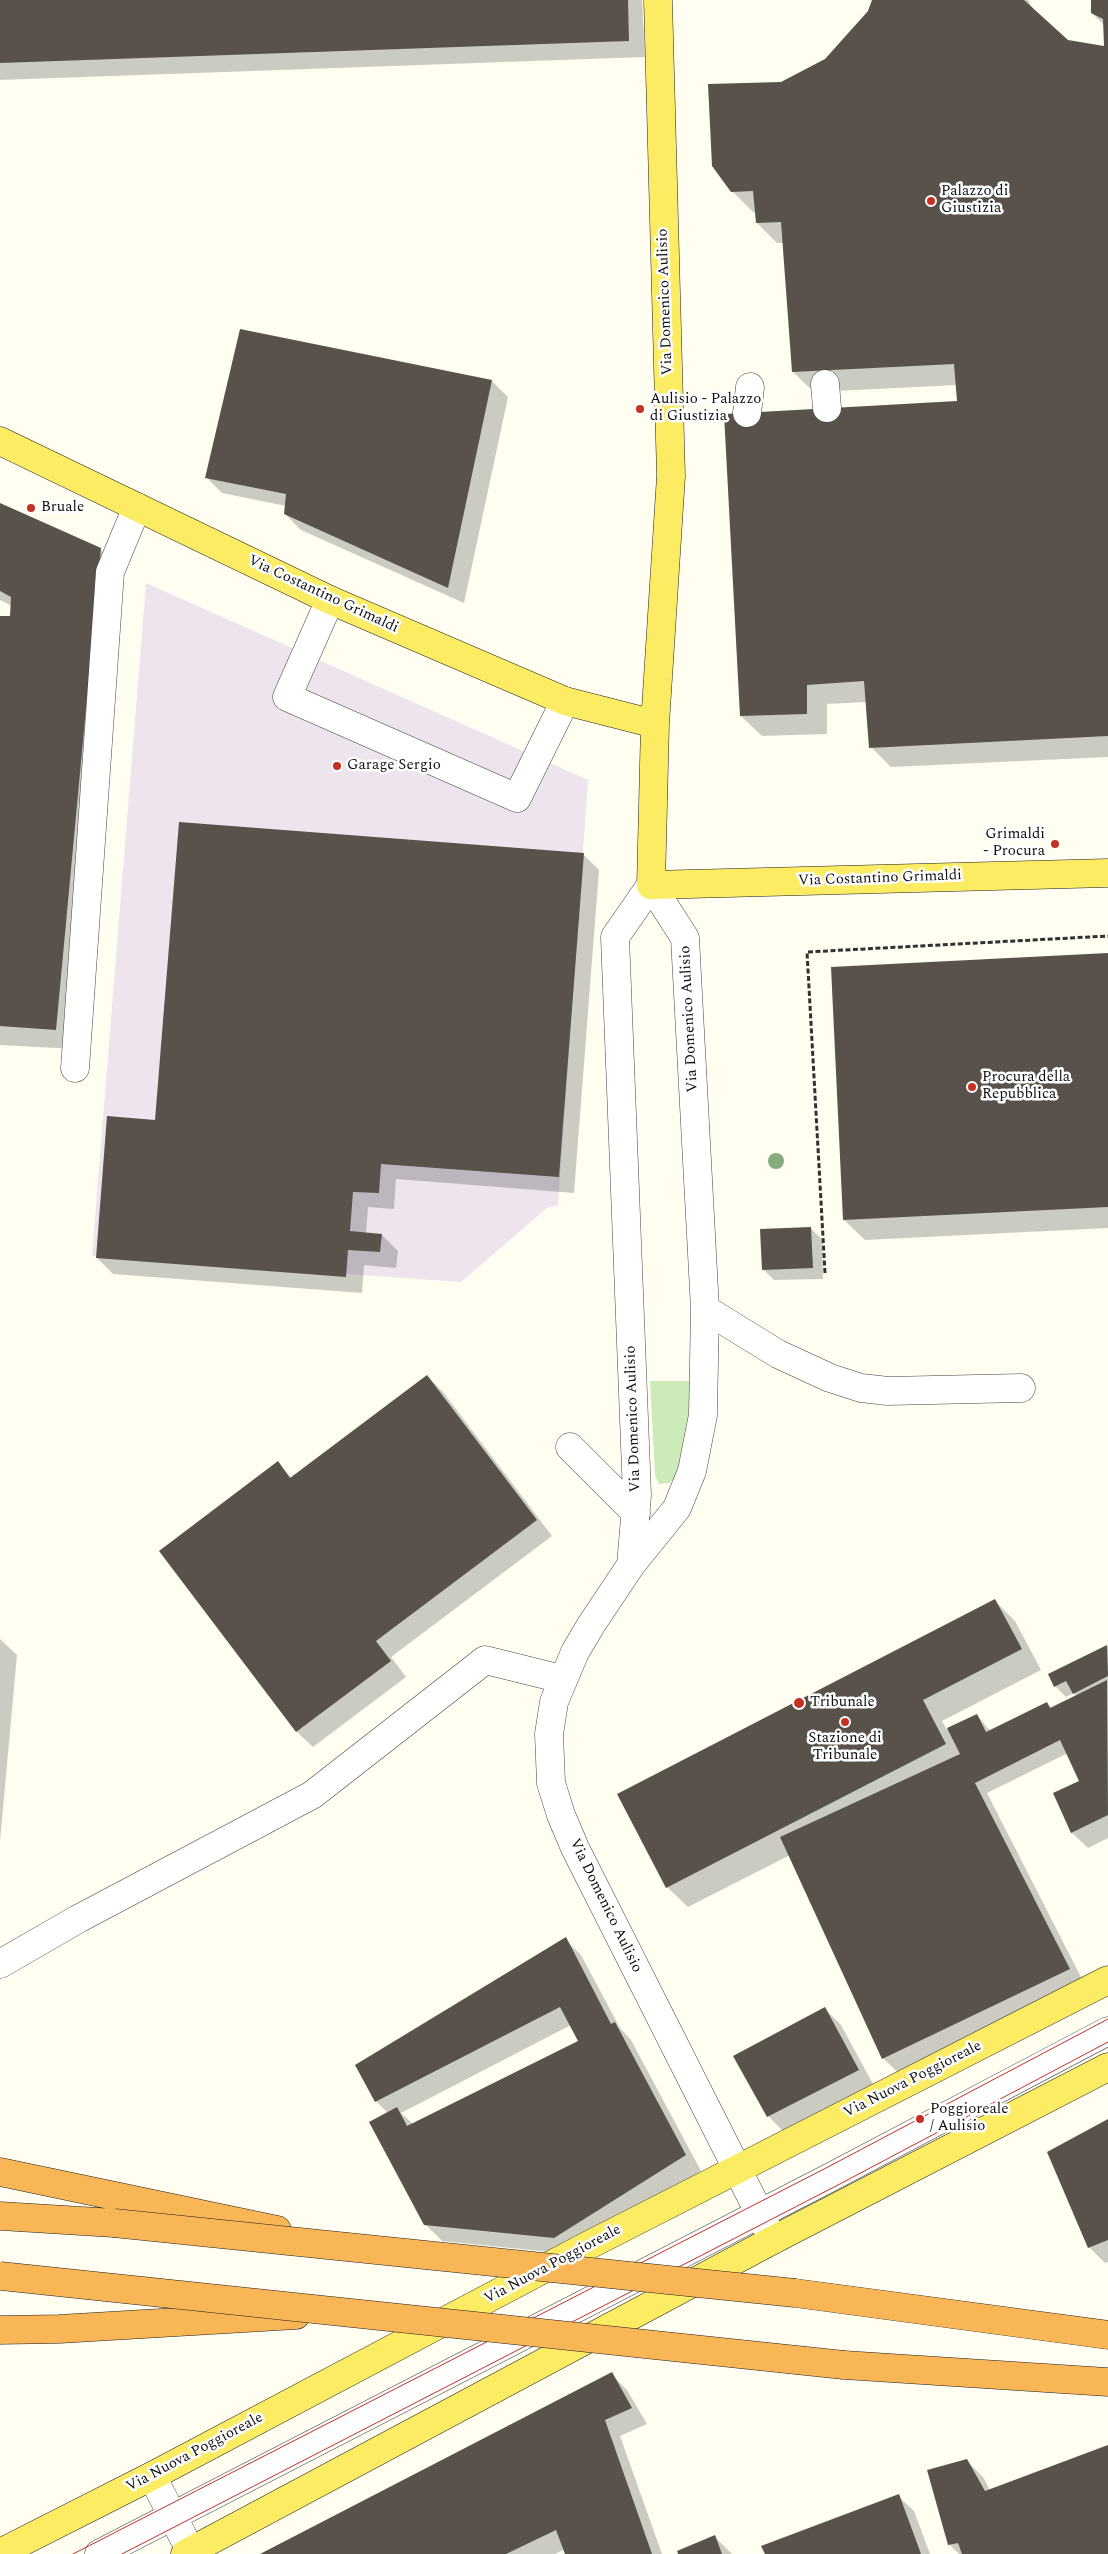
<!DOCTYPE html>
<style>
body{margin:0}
canvas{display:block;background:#fffef1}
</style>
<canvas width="1108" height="2554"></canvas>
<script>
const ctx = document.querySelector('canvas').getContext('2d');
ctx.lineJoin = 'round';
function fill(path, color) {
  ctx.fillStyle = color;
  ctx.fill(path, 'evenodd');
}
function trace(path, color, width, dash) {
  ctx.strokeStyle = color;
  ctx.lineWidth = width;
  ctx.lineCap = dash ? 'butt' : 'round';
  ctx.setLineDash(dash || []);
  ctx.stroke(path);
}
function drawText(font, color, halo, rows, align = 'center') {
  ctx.font = font + ' Spectral,serif';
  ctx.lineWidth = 5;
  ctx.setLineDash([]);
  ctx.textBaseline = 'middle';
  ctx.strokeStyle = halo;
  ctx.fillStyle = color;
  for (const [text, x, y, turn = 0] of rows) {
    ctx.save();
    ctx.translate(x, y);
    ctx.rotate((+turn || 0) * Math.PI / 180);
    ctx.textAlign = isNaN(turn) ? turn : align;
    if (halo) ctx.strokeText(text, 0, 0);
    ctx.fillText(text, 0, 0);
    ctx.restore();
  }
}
const industrial = new Path2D(`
 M 146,583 L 588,780 L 558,1205 L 547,1208 L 461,1282 L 92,1256 Z`);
const green = new Path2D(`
 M 650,1381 L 691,1381 L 691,1407 L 677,1477 L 669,1483 L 659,1484 L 655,1476 Z`);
const shadow = new Path2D(`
 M 0,0 L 642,0 L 645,57 L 0,80 Z
 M 873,0 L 1028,0 L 1033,9 L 1068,41 L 1105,48 L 1104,25 L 1092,13 L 1092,0 L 1108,0 L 1108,757 L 891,767 L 871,747 L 867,702 L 827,704 L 827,734 L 762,736 L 741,716 L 960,402 L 957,385 L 814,392 L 793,372 L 783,243 L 777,243 L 757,223 L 756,212 L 753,212 L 732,191 L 781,83 L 826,60 L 869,11 Z
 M 492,381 L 508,397 L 464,603 L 301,530 L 285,514 L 286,506 L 222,493 L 206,477 Z
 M 0,505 L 100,549 L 120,569 L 75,1049 L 0,1045 L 0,617 L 11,617 L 12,606 L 0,600 Z
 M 583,854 L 599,870 L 574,1193 L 396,1179 L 394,1209 L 368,1207 L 366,1234 L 382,1235 L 398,1251 L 396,1268 L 364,1265 L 362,1293 L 113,1274 L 97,1258 L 157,1121 Z
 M 1108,954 L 1108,1228 L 865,1240 L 844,1220 Z
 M 811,1229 L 822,1239 L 823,1279 L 774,1280 L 763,1269 Z
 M 427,1376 L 443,1392 L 552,1536 L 391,1657 L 406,1677 L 313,1747 L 297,1732 L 160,1551 L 277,1463 L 292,1478 Z
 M 995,1601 L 1015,1621 L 1041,1670 L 942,1721 L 947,1730 L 977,1715 L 990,1731 L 1046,1703 L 1052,1708 L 1077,1696 L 1074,1693 L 1066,1697 L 1055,1686 L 1107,1646 L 1108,1648 L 1108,1838 L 1088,1848 L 1072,1833 L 1055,1794 L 1081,1781 L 1068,1753 L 987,1793 L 1085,1985 L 899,2074 L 883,2058 L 790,1855 L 688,1907 L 667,1887 Z
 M 0,1639 L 17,1655 L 0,1841 Z
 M 565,1939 L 581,1955 L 620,2028 L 631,2040 L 701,2171 L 570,2254 L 442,2241 L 425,2224 L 388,2113 L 376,2101 L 356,2066 ZM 571,2025 L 580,2041 L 413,2124 L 401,2113 Z
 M 825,2009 L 841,2025 L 874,2086 L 784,2132 L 768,2116 Z
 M 1108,2120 L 1108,2262 L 1105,2263 L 1089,2247 Z
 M 611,2374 L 627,2390 L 647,2424 L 620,2436 L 662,2554 L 567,2554 L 565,2549 L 555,2554 L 262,2554 Z
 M 1108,2446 L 1108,2554 L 959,2554 L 949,2544 L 967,2461 L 983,2477 L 990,2490 Z
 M 898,2496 L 914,2511 L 930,2554 L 766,2554 Z
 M 715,2537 L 732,2554 L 680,2554 Z`);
const building = new Path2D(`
 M 0,0 L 628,0 L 629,41 L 0,63 Z
 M 872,0 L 1024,0 L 1068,40 L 1104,46 L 1103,19 L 1091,13 L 1091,0 L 1108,0 L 1108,736 L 869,748 L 864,681 L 807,685 L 807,714 L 740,716 L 724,414 L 957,401 L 954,364 L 792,372 L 781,222 L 756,223 L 753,191 L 731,192 L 712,166 L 708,84 L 781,82 L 825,59 L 868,11 Z
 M 240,329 L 492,380 L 448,588 L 284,514 L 286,494 L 205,478 Z
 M 0,503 L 101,548 L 56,1030 L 0,1026 L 0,616 L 10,616 L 11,597 L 0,591 Z
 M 179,822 L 584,853 L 559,1177 L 381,1164 L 379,1193 L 353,1192 L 350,1231 L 382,1234 L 380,1252 L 348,1250 L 346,1277 L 96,1258 L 107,1116 L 155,1120 Z
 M 1108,953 L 1108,1207 L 843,1220 L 831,967 Z
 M 811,1227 L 813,1268 L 762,1270 L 760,1229 Z
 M 427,1375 L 537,1520 L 376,1641 L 391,1661 L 296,1732 L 159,1551 L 278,1461 L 290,1478 Z
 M 995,1599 L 1022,1649 L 923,1700 L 946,1744 L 666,1888 L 617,1794 Z
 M 1107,1645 L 1108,1676 L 1073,1694 L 1066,1681 L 1054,1687 L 1048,1674 Z
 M 1107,1680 L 1108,1815 L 1071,1833 L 1053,1793 L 1079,1781 L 1060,1740 L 975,1783 L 1070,1969 L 882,2059 L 780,1837 L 960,1754 L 947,1728 L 977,1714 L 986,1732 L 1047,1702 L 1050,1708 Z
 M 566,1937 L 611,2024 L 615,2022 L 686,2155 L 554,2238 L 424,2225 L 369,2122 L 397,2107 L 407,2126 L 578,2041 L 560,2007 L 375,2102 L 355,2065 Z
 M 825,2007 L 859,2070 L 767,2117 L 733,2056 Z
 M 1108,2119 L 1108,2240 L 1088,2248 L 1047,2152 Z
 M 612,2372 L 632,2408 L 605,2420 L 652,2554 L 565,2554 L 556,2530 L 506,2554 L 260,2554 Z
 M 1108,2445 L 1108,2554 L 962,2554 L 958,2543 L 948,2545 L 927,2470 L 967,2459 L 985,2491 Z
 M 899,2494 L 921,2554 L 765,2554 L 761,2546 Z
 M 715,2535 L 722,2554 L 678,2554 L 677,2551 Z`);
const path = new Path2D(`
 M 825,1273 L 807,952 L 1108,936`);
const minor = new Path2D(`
 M 825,384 L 827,408
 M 747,413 L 750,387
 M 330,600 L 287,697 L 517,798 L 565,701
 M 75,1068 L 110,572 L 137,507
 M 705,1309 L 778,1354 L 830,1378 L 861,1388 L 888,1391 L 1021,1388
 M 570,1447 L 636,1513
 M 631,1565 L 637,1495 L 615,937 L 651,885 L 685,938 L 705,1309 L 703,1415 L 692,1471 L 677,1508 L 631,1565 L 591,1625 L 575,1652 L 554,1702 L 549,1734 L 551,1783 L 561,1815 L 575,1848 L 773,2240
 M 0,1964 L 78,1919 L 312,1795 L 485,1660 L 562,1679
 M 152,2476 L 192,2554
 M 99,2554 L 831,2177 L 1108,2031`);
const major = new Path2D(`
 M 658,0 L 671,476 L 655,724 L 651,885 L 1108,873
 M 0,441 L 330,600 L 565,701 L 655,724
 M 0,2553 L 152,2476 L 587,2246 L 1108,1980
 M 185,2554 L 773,2240 L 1108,2067`);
const highway = new Path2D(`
 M 0,2172 L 277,2230
 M 0,2216 L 114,2223
 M 795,2293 L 1108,2335
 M 0,2330 L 59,2329 L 296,2315
 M 844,2365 L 1108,2382`);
const tram = new Path2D(`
 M 73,2554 L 826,2168 L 1108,2019
 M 122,2554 L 836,2186 L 1108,2042`);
const highwayBridge = new Path2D(`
 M 114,2223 L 795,2293
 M 0,2276 L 844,2365`);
const trees = [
 [776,1161]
];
const markers = [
 [931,201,5,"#c43022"],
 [640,409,5,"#c43022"],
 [31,508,5,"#c43022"],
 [337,766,5,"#c43022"],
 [1055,844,5,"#c43022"],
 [972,1087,5,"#c43022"],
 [799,1703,6,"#c43022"],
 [845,1722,5,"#c43022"],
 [920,2119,5,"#c43022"]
];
const poiNames = [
 ["Palazzo di",941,192],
 ["Giustizia",941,209],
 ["Aulisio - Palazzo",650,400],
 ["di Giustizia",650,417],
 ["Bruale",41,508],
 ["Garage Sergio",347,766],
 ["Grimaldi",1045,835,"right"],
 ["- Procura",1045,852,"right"],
 ["Procura della",982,1078],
 ["Repubblica",982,1095],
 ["Tribunale",810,1703],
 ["Stazione di",845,1739,"center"],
 ["Tribunale",845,1756,"center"],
 ["Poggioreale",930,2110],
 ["/ Aulisio",930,2127]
];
const streetNames = [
 ["Via Domenico Aulisio",666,302,-92],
 ["Via Costantino Grimaldi",323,595,25],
 ["Via Costantino Grimaldi",880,879,-2],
 ["Via Domenico Aulisio",690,1019,-93],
 ["Via Domenico Aulisio",634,1419,-92],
 ["Via Domenico Aulisio",605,1906,64],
 ["Via Nuova Poggioreale",913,2080,-27],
 ["Via Nuova Poggioreale",553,2265,-28],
 ["Via Nuova Poggioreale",195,2453,-28]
];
fill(industrial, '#eee4ee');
fill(green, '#ccebb9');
fill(shadow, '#0003');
fill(building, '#58524b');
trace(minor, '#424242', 29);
trace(major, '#202020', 29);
trace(highway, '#202020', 29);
trace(path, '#313131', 3, [5, 2.5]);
trace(minor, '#fff', 28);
trace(major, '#fcec64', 28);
trace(highway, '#f8b656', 28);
trace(tram, '#c43022', 1);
trace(highwayBridge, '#202020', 29, []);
trace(highwayBridge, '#f8b656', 28);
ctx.fillStyle = '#85ad7c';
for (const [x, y] of trees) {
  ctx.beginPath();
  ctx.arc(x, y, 8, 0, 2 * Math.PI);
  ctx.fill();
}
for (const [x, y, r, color] of markers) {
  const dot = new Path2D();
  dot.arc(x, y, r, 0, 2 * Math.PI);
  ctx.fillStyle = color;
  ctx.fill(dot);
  trace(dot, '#fff', 2);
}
drawText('15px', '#0f0f0f', '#fff', poiNames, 'left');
drawText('15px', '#0f0f0f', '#fff', streetNames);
</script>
